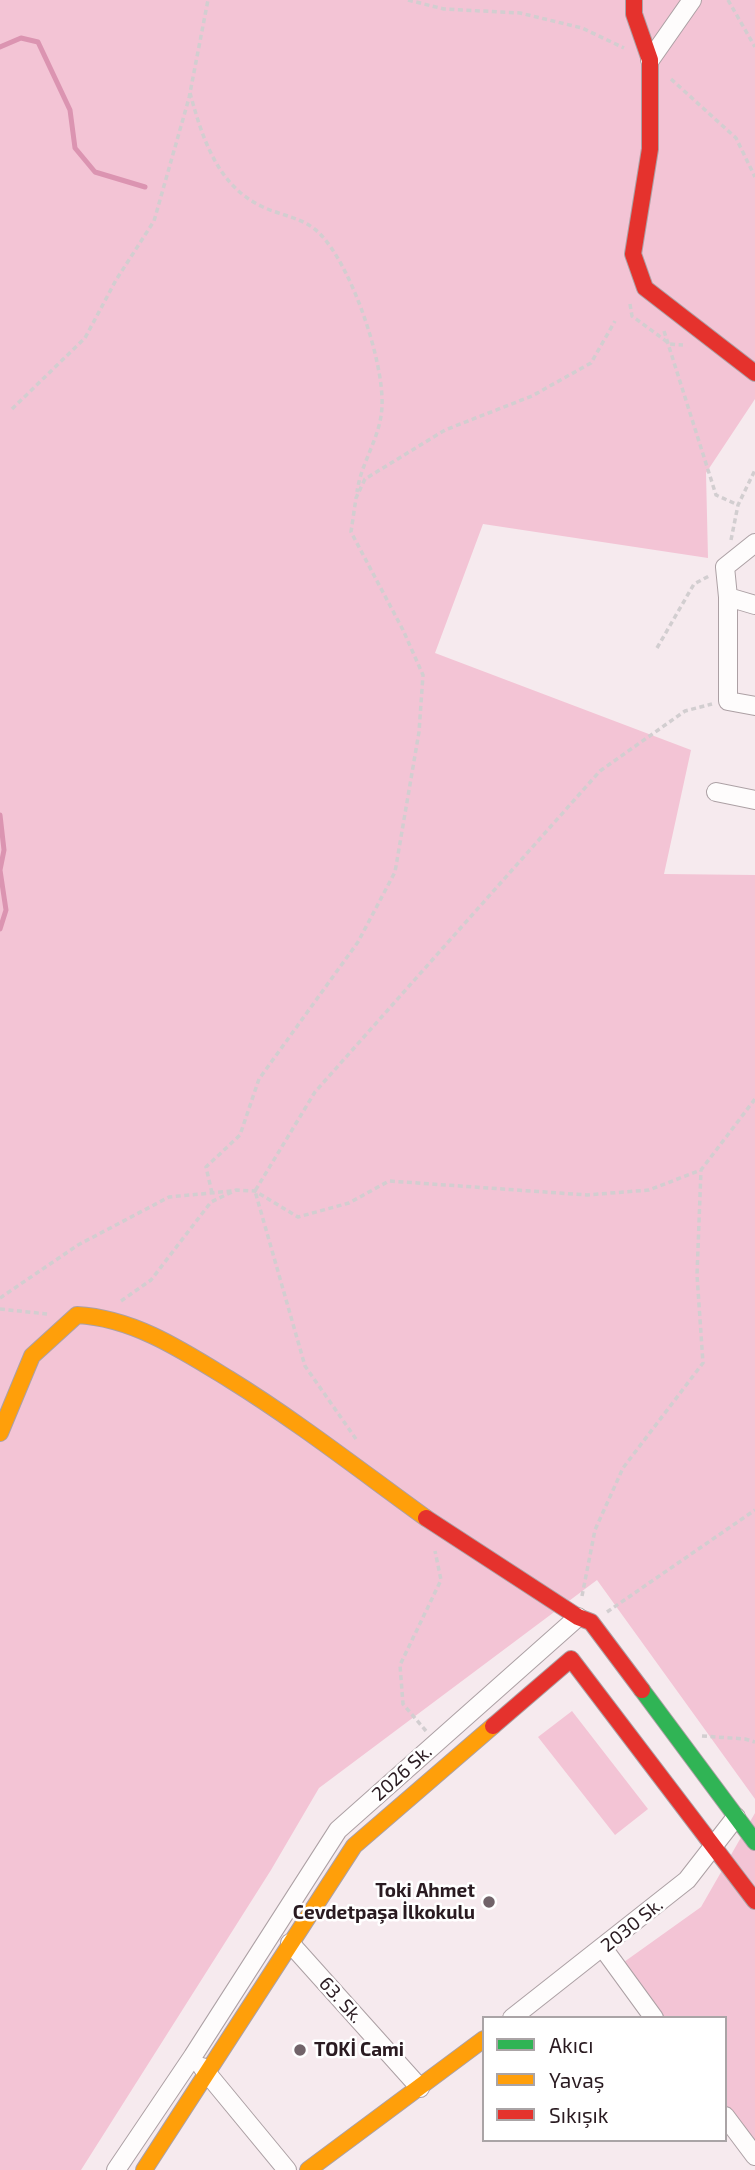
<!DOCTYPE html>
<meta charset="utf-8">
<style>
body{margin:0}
#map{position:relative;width:755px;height:2170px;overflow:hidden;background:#f6eaee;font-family:"Exo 2",sans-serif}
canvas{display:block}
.legend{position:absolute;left:482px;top:2016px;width:245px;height:126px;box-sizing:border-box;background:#fff;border:2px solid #aaa4a6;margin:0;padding:9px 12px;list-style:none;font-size:21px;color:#2a1b21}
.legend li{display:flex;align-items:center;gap:14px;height:35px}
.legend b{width:35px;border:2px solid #aaa4a6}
</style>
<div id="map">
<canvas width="755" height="2170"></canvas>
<ul class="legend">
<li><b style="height:9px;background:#30b455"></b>Akıcı</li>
<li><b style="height:9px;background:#ff9f0a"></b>Yavaş</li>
<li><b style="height:9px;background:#e5322d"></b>Sıkışık</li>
</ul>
</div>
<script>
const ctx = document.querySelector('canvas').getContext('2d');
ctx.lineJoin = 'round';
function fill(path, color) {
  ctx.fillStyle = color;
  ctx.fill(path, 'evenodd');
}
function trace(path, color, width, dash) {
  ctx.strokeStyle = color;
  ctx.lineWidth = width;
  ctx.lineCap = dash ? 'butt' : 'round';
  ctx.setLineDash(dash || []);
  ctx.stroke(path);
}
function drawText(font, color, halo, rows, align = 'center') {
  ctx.font = font + ' "Exo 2",sans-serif';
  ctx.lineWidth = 5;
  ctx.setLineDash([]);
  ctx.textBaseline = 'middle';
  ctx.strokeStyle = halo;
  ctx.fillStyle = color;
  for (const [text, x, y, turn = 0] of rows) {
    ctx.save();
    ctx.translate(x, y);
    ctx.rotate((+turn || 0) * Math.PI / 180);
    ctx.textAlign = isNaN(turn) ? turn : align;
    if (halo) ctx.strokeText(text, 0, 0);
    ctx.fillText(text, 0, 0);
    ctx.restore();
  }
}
const green = new Path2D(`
 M 0,0 L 755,0 L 755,399 L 706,473 L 708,558 L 483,524 L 435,653 L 691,750 L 664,874 L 755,875 L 755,1799 L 597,1580 L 319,1788 L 271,1870 L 81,2170 L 0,2170 Z
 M 572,1711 L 648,1809 L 615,1835 L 538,1737 Z
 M 755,1813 L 755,2156 L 725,2116 L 725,2018 L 654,2018 L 617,1967 L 701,1907 Z`);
const stream = new Path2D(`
 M 0,47 L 21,38 L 38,42 L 70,110 L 75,148 L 95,172 L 145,187
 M 0,815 L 4,850 L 0,870 L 6,910 L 0,929`);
const path = new Path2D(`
 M 408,0 L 444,9 L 520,13 L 582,28 L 624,48
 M 728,0 L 755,47
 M 671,79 L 736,138 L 755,177
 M 190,93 C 202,137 217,185 261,206 C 281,216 303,217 319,233 C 351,264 384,361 382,406 C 381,437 361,462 357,492
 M 630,304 L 632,316 L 670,344 L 683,345
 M 664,331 L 716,495 L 738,505
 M 12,409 L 85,338 L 116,280 L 154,221 L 189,98 L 208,0
 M 731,540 L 738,505 L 755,470
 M 657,648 L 694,584 L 709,576
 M 212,1193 L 206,1167 L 240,1135 L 259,1079 L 358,942 L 395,872 L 419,732 L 423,675 L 403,630 L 351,532 L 356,498 L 365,479 L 445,430 L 532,396 L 591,363 L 615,321
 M 0,1298 L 78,1245 L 169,1197 L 232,1191
 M 121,1301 L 151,1280 L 211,1202 L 236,1190 L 255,1191 L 298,1217 L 349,1203 L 389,1181 L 587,1195 L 649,1190 L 701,1170 L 755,1099
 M 0,1309 L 47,1314
 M 356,1439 L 305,1366 L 255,1191 L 315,1092 L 600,771 L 685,711 L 712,704
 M 582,1596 L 595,1530 L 623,1468 L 703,1363 L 697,1275 L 701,1170
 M 607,1612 L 755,1510
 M 426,1731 L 403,1704 L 400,1665 L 441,1580 L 435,1551
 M 702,1736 L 745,1739 L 755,1742`);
const street = new Path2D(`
 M 650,60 L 692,0
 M 755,543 L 725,567 L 728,597 L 728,701 L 755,706
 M 728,597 L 755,605
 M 716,792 L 755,800
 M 290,1943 L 420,2088
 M 603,1948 L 654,2018
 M 512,2018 L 687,1880 L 736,1817
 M 202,2067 L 287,2170
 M 725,2116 L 755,2156
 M 116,2170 L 193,2056 L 338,1830 L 578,1617`);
const fast = new Path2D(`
 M 642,1690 L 755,1842`);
const slow = new Path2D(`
 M 0,1433 L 32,1356 L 77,1315 C 133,1318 182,1350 229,1379 C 297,1421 361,1471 426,1518
 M 144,2170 L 354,1846 L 493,1726
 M 308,2170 L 484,2039`);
const jam = new Path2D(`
 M 634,0 L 634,14 L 650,60 L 650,149 L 633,254 L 645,288 L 755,373
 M 426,1518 L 578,1617 L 591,1622 L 642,1690
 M 493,1726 L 571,1659 L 755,1901`);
const markers = [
 [489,1902,7,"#716369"],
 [300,2050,7,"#716369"]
];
const streetNames = [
 ["2026 Sk.",402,1773,-42],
 ["2030 Sk.",632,1925,-39],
 ["63. Sk.",341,2000,48]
];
const poiNames = [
 ["Toki Ahmet",475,1891],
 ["Cevdetpaşa İlkokulu",475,1913],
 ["TOKİ Cami",314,2050,"left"]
];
fill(green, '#f3c4d5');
trace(stream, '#db94b1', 5);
trace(street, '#aca0a4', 20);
trace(fast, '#aca0a4', 18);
trace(slow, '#aca0a4', 18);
trace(jam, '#aca0a4', 18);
trace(path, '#d2ced0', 3.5, [5, 3.5]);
trace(street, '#fefcfc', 18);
trace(fast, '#30b455', 16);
trace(slow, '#ff9f0a', 16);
trace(jam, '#e5322d', 16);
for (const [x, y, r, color] of markers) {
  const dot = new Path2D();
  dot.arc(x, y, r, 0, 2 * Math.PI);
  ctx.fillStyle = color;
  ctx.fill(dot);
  trace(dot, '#fff', 2.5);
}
drawText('19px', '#2a1b21', '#fff', streetNames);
drawText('bold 19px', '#2a1b21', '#fff', poiNames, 'right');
</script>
